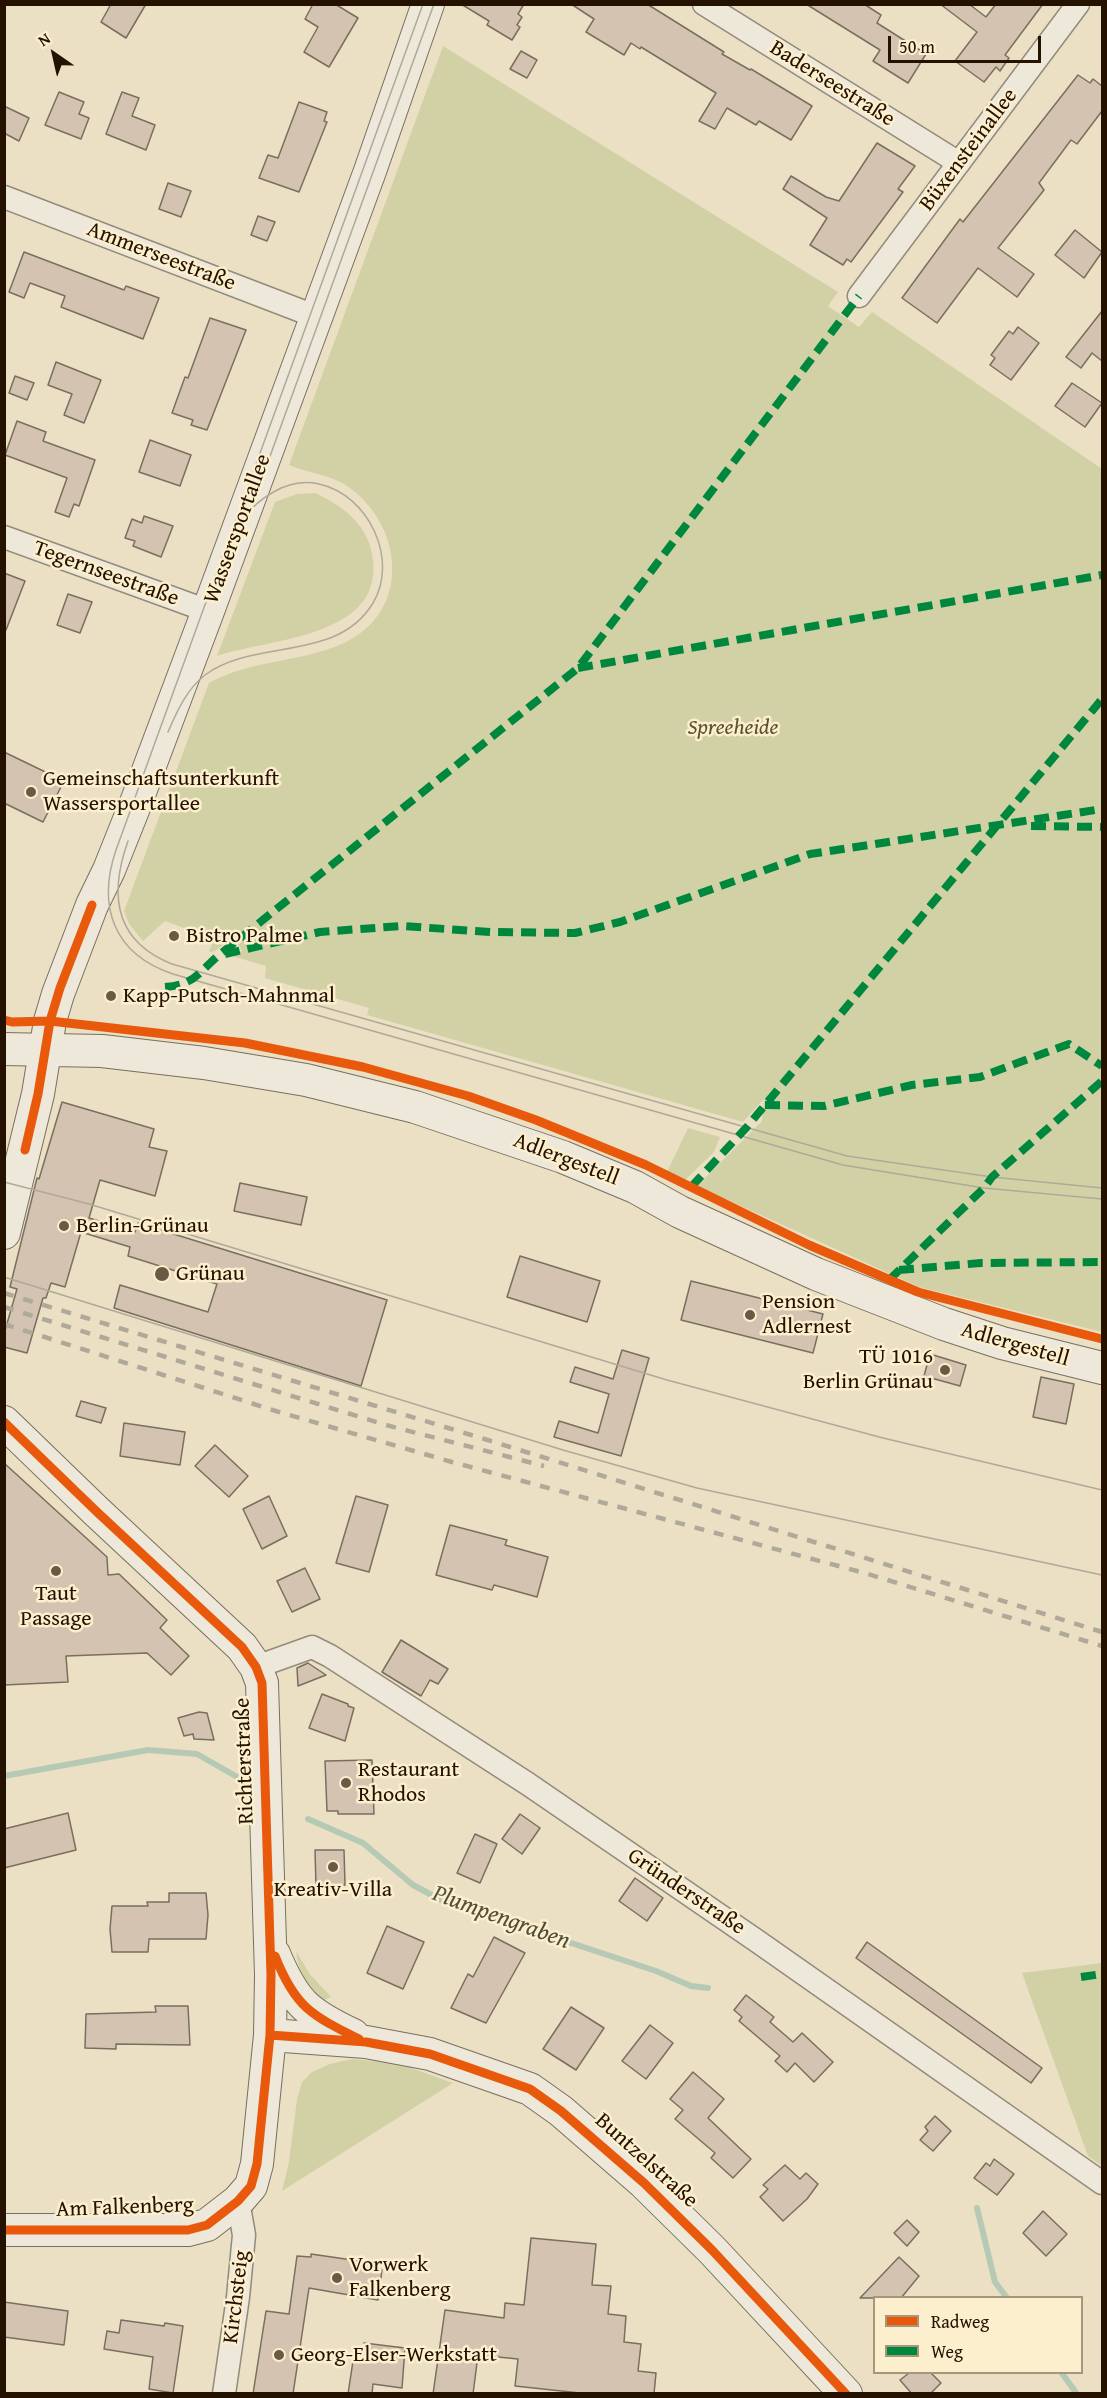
<!DOCTYPE html>
<meta charset="utf-8">
<style>
body{margin:0}
#map{position:relative;width:1107px;height:2398px;overflow:hidden;background:#ebe0c4;font-family:"Gentium Book Plus",serif}
canvas{display:block}
.frame{position:absolute;inset:0;border:6px solid #251100;pointer-events:none}
.legend{position:absolute;left:873px;top:2296px;width:210px;height:78px;box-sizing:border-box;background:#fcefce;border:2px solid #a6967c;margin:0;padding:8px 10px;list-style:none;font-size:18px;color:#251100}
.legend li{display:flex;align-items:center;gap:12px;height:30px}
.legend b{width:30px;border:2px solid #a6967c}
.north{position:absolute;left:24px;top:24px;width:60px;height:60px;-webkit-text-stroke:4px #fcefce;paint-order:stroke;rotate:326deg;font-size:16px;font-weight:700;line-height:24px;text-align:center;color:#251100}
.north::after{content:'';display:block;margin:auto;width:21px;height:27px;background:#251100;clip-path:polygon(50% 0,100% 100%,50% 72%,0 100%)}
.scale{position:absolute;left:888px;top:36px;width:153px;height:27px;box-sizing:border-box;border:3px solid #251100;border-top:0;padding-left:8px;font-size:18px;line-height:21px;white-space:nowrap;color:#251100;-webkit-text-stroke:4px #fcefce;paint-order:stroke}
</style>
<div id="map">
<canvas width="1107" height="2398"></canvas>
<div class="frame"></div>
<ul class="legend">
<li><b style="height:8px;background:#e8590c"></b>Radweg</li>
<li><b style="height:8px;background:#00873e"></b>Weg</li>
</ul>
<div class="north">N</div>
<div class="scale">50 m</div>
</div>
<script>
const ctx = document.querySelector('canvas').getContext('2d');
ctx.lineJoin = 'round';
function fill(path, color) {
  ctx.fillStyle = color;
  ctx.fill(path, 'evenodd');
}
function trace(path, color, width, dash) {
  ctx.strokeStyle = color;
  ctx.lineWidth = width;
  ctx.lineCap = dash ? 'butt' : 'round';
  ctx.setLineDash(dash || []);
  ctx.stroke(path);
}
function drawText(font, color, halo, rows, align = 'center') {
  ctx.font = font + ' "Gentium Book Plus",serif';
  ctx.lineWidth = 5;
  ctx.setLineDash([]);
  ctx.textBaseline = 'middle';
  ctx.strokeStyle = halo;
  ctx.fillStyle = color;
  for (const [text, x, y, turn = 0] of rows) {
    ctx.save();
    ctx.translate(x, y);
    ctx.rotate((+turn || 0) * Math.PI / 180);
    ctx.textAlign = isNaN(turn) ? turn : align;
    if (halo) ctx.strokeText(text, 0, 0);
    ctx.fillText(text, 0, 0);
    ctx.restore();
  }
}
const green = new Path2D(`
 M 443,46 L 838,292 L 828,306 L 859,327 L 872,312 L 1102,469 L 1102,1332 L 919,1287 L 697,1186 L 762,1121 L 764,1099 L 743,1122 L 367,1015 L 369,1008 L 265,978 L 266,966 L 232,956 L 242,951 L 234,936 L 215,951 L 209,952 L 214,939 L 165,921 L 143,941 L 129,924 L 124,911 L 209,683 C 253,659 300,663 344,643 C 408,613 405,534 355,492 C 334,474 313,475 289,465 Z
 M 315,493 C 342,505 367,524 372,554 C 388,638 270,638 217,656 L 275,502 L 297,494 Z
 M 688,1128 L 720,1137 L 714,1152 L 684,1181 L 667,1172 Z
 M 296,1951 L 309,1973 L 331,1997 L 324,2000 C 307,1986 298,1972 296,1951 Z
 M 1102,1963 L 1102,2166 L 1088,2156 L 1022,1973 Z
 M 352,2059 L 397,2063 L 453,2083 L 282,2191 L 289,2162 L 297,2099 L 302,2082 L 312,2072 L 330,2064 Z`);
const stream = new Path2D(`
 M 4,1776 L 148,1750 L 197,1754 L 239,1778
 M 308,1819 L 363,1843 L 413,1885 L 441,1900 L 656,1971 L 691,1986 L 708,1988
 M 977,2208 L 995,2282 L 1007,2298
 M 1061,2372 L 1077,2394`);
const building = new Path2D(`
 M 111,4 L 146,4 L 126,38 L 101,22 Z
 M 313,4 L 335,4 L 358,18 L 329,67 L 304,52 L 318,27 L 305,19 Z
 M 461,4 L 524,4 L 518,14 L 522,17 L 517,25 L 520,27 L 512,40 L 487,25 L 489,21 Z
 M 571,4 L 647,4 L 724,52 L 722,54 L 750,70 L 751,69 L 812,106 L 791,140 L 759,121 L 756,125 L 727,108 L 715,129 L 699,121 L 716,93 L 641,47 L 640,49 L 631,43 L 624,55 L 586,32 L 594,19 Z
 M 806,4 L 864,4 L 881,15 L 877,23 L 926,54 L 908,83 L 873,61 L 880,50 Z
 M 940,4 L 969,4 L 986,17 L 996,4 L 1043,4 L 1005,55 L 1009,58 L 1000,71 L 996,67 L 984,82 L 955,61 L 977,32 Z
 M 521,51 L 537,60 L 527,78 L 510,69 Z
 M 1078,75 L 1090,83 L 1093,79 L 1102,86 L 1102,111 L 1077,144 L 1071,140 L 1039,183 L 1044,190 L 998,248 L 1034,274 L 1017,297 L 978,268 L 937,323 L 902,298 L 960,219 L 963,222 Z
 M 59,92 L 84,102 L 79,114 L 89,118 L 81,139 L 45,125 Z
 M 122,92 L 139,98 L 132,116 L 155,125 L 146,150 L 106,134 Z
 M 299,102 L 327,112 L 324,121 L 327,122 L 299,192 L 259,178 L 268,155 L 278,158 Z
 M 4,106 L 29,118 L 19,141 L 4,133 Z
 M 877,143 L 915,166 L 898,189 L 903,192 L 851,262 L 847,259 L 843,265 L 810,245 L 827,218 L 783,189 L 791,176 L 826,197 L 839,201 Z
 M 168,183 L 191,191 L 181,217 L 159,209 Z
 M 258,216 L 275,222 L 267,241 L 251,235 Z
 M 1075,230 L 1102,252 L 1084,278 L 1055,255 Z
 M 24,252 L 124,290 L 126,286 L 159,298 L 143,339 L 61,307 L 65,296 L 30,283 L 24,298 L 9,292 Z
 M 1102,311 L 1102,361 L 1092,353 L 1081,368 L 1066,357 Z
 M 210,318 L 246,330 L 207,430 L 191,425 L 193,420 L 172,413 L 185,377 L 188,378 Z
 M 1018,327 L 1039,343 L 1011,380 L 990,365 L 995,358 L 991,355 L 1009,331 L 1013,334 Z
 M 56,362 L 101,380 L 84,423 L 64,415 L 72,394 L 48,385 Z
 M 15,376 L 34,383 L 27,400 L 9,393 Z
 M 1072,383 L 1102,403 L 1085,427 L 1055,406 Z
 M 17,421 L 46,432 L 43,441 L 95,460 L 79,506 L 74,504 L 69,517 L 55,512 L 67,478 L 5,455 Z
 M 150,440 L 191,455 L 180,486 L 139,472 Z
 M 144,516 L 173,526 L 161,557 L 133,546 L 135,541 L 125,538 L 132,519 L 142,523 Z
 M 4,573 L 25,581 L 6,630 L 4,629 Z
 M 68,594 L 92,602 L 80,633 L 57,625 Z
 M 4,752 L 64,781 L 43,822 L 4,803 Z
 M 62,1102 L 154,1129 L 149,1147 L 167,1151 L 155,1196 L 100,1180 L 89,1218 L 135,1232 L 138,1223 L 387,1300 L 361,1386 L 114,1308 L 120,1285 L 208,1312 L 217,1284 L 128,1256 L 130,1247 L 81,1232 L 65,1287 L 51,1283 L 46,1298 L 43,1298 L 27,1353 L 4,1347 L 4,1334 L 17,1289 L 10,1287 L 37,1178 L 39,1179 Z
 M 240,1183 L 307,1197 L 301,1225 L 234,1211 Z
 M 520,1256 L 600,1281 L 587,1322 L 507,1297 Z
 M 691,1281 L 823,1314 L 813,1353 L 681,1320 Z
 M 622,1350 L 649,1358 L 621,1456 L 554,1437 L 559,1421 L 598,1433 L 609,1394 L 570,1382 L 575,1367 L 613,1379 Z
 M 930,1354 L 966,1365 L 960,1386 L 924,1376 Z
 M 1041,1377 L 1074,1384 L 1066,1424 L 1033,1417 Z
 M 81,1401 L 106,1408 L 101,1423 L 76,1416 Z
 M 124,1423 L 185,1432 L 180,1465 L 120,1456 Z
 M 215,1445 L 248,1476 L 229,1497 L 195,1466 Z
 M 4,1463 L 107,1557 L 108,1575 L 119,1574 L 167,1620 L 160,1628 L 189,1656 L 171,1675 L 147,1653 L 66,1656 L 68,1682 L 4,1685 Z
 M 269,1496 L 287,1536 L 262,1549 L 243,1509 Z
 M 356,1496 L 388,1505 L 369,1572 L 336,1563 Z
 M 450,1525 L 507,1540 L 505,1545 L 548,1557 L 537,1597 L 494,1585 L 492,1590 L 436,1575 Z
 M 305,1568 L 320,1599 L 292,1612 L 277,1581 Z
 M 401,1640 L 448,1669 L 438,1684 L 430,1680 L 421,1696 L 382,1672 Z
 M 308,1663 L 326,1675 L 298,1686 L 297,1668 Z
 M 322,1694 L 348,1704 L 348,1706 L 354,1708 L 345,1741 L 309,1728 Z
 M 199,1712 L 207,1713 L 214,1740 L 194,1739 L 193,1734 L 184,1736 L 178,1718 Z
 M 372,1760 L 374,1814 L 338,1814 L 338,1811 L 327,1811 L 325,1761 Z
 M 68,1813 L 76,1850 L 4,1868 L 4,1829 Z
 M 520,1814 L 540,1828 L 522,1854 L 502,1839 Z
 M 475,1834 L 497,1844 L 480,1883 L 457,1873 Z
 M 315,1850 L 344,1850 L 345,1885 L 316,1886 Z
 M 635,1878 L 663,1898 L 647,1921 L 619,1901 Z
 M 169,1893 L 206,1893 L 208,1915 L 206,1939 L 149,1939 L 148,1952 L 112,1952 L 110,1929 L 112,1906 L 148,1906 L 147,1902 L 169,1902 Z
 M 387,1926 L 424,1942 L 403,1989 L 367,1973 Z
 M 494,1937 L 525,1953 L 486,2023 L 451,2008 L 468,1974 L 473,1977 Z
 M 867,1942 L 1042,2068 L 1031,2083 L 856,1958 Z
 M 746,1995 L 774,2017 L 770,2022 L 793,2042 L 802,2033 L 833,2062 L 814,2082 L 795,2063 L 787,2072 L 775,2061 L 780,2056 L 739,2021 L 742,2017 L 734,2010 Z
 M 155,2006 L 188,2006 L 190,2045 L 116,2044 L 116,2049 L 85,2048 L 86,2014 L 156,2012 Z
 M 571,2007 L 604,2028 L 576,2070 L 543,2049 Z
 M 650,2025 L 673,2043 L 646,2079 L 622,2061 Z
 M 693,2072 L 724,2099 L 708,2118 L 751,2159 L 733,2178 L 711,2158 L 715,2153 L 675,2119 L 683,2110 L 670,2099 Z
 M 935,2116 L 951,2131 L 933,2151 L 920,2140 L 928,2131 L 925,2127 Z
 M 994,2159 L 1014,2174 L 997,2195 L 974,2178 L 986,2163 L 990,2166 Z
 M 785,2165 L 800,2179 L 806,2173 L 818,2184 L 807,2199 L 783,2221 L 760,2197 L 768,2189 L 763,2185 Z
 M 1043,2211 L 1067,2234 L 1046,2256 L 1023,2233 Z
 M 907,2220 L 919,2232 L 907,2246 L 894,2233 Z
 M 531,2238 L 596,2244 L 592,2285 L 611,2286 L 608,2314 L 626,2316 L 624,2342 L 641,2344 L 638,2371 L 656,2373 L 654,2394 L 589,2394 L 515,2386 L 518,2359 L 478,2355 L 473,2394 L 433,2394 L 445,2310 L 504,2318 L 505,2303 L 524,2305 Z
 M 311,2254 L 373,2263 L 372,2269 L 382,2270 L 378,2300 L 309,2288 L 293,2394 L 253,2394 L 266,2311 L 289,2314 L 297,2256 L 311,2257 Z
 M 899,2257 L 919,2276 L 901,2298 L 860,2298 Z
 M 4,2302 L 68,2311 L 64,2345 L 4,2337 Z
 M 121,2320 L 164,2326 L 165,2323 L 183,2326 L 173,2393 L 149,2389 L 153,2357 L 104,2349 L 107,2331 L 119,2333 Z
 M 364,2343 L 405,2348 L 402,2388 L 373,2384 L 372,2394 L 348,2394 L 353,2361 L 362,2362 Z
 M 909,2373 L 931,2373 L 941,2383 L 930,2394 L 912,2394 L 900,2380 Z`);
const street = new Path2D(`
 M 704,4 L 959,163
 M 4,197 L 317,317
 M 859,296 L 1078,4
 M 4,537 L 208,611
 M 256,1667 L 312,1647 L 330,1656 L 528,1784 L 757,1941 L 1102,2183
 M 224,2394 L 238,2297 L 244,2235 L 238,2201`);
const secondary = new Path2D(`
 M 4,1049 L 102,1051 L 204,1063 L 306,1080 L 415,1107 L 563,1157 L 635,1187 L 680,1212 L 816,1274 L 944,1324 L 1002,1343 L 1102,1368
 M 4,1233 L 38,1094 L 50,1021 L 58,994 L 92,905 L 109,870 L 137,800 L 208,611 L 370,171 L 428,4
 M 4,1422 L 96,1511 L 242,1647 L 256,1667 L 262,1683 L 271,1975 L 270,2035 L 257,2164 L 251,2186 L 238,2201 L 207,2225 L 188,2230 L 4,2230
 M 274,1954 C 294,2002 306,2013 353,2035
 M 270,2035 L 366,2042 L 430,2054 L 530,2089 L 561,2111 L 644,2183 L 712,2250 L 846,2394`);
const tram = new Path2D(`
 M 423,4 L 116,850 C 97,906 113,954 173,974 L 843,1165 L 984,1188 L 1102,1199
 M 265,470 L 434,4
 M 168,732 C 177,711 187,689 205,675 C 254,638 337,663 373,603 C 399,560 369,495 319,484 C 288,477 258,498 241,521
 M 128,841 C 109,894 114,941 172,964 L 847,1156 L 992,1177 L 1102,1188
 M 4,1182 L 89,1204 L 667,1380 L 883,1438 L 1102,1490
 M 4,1277 L 563,1450 L 697,1488 L 1102,1575`);
const rail = new Path2D(`
 M 4,1293 L 491,1441 L 1102,1632
 M 4,1307 L 386,1425 L 544,1466
 M 4,1324 L 279,1412 L 452,1462 L 868,1574 L 1102,1646`);
const quiet = new Path2D(`
 M 578,668 L 1102,575
 M 1031,826 L 1102,827
 M 225,954 L 320,932 L 401,926 L 491,932 L 575,933 L 620,922 L 810,854 L 1102,809
 M 165,987 C 194,985 198,973 219,955 L 578,668 L 859,296
 M 765,1105 L 824,1106 L 912,1085 L 980,1077 L 1069,1044 L 1102,1066
 M 691,1187 L 746,1128 L 1102,699
 M 899,1270 L 981,1263 L 1102,1262
 M 889,1280 L 984,1188 L 992,1177 L 1102,1081
 M 1081,1977 L 1102,1974`);
const cycleway = new Path2D(`
 M 4,1020 L 12,1022 L 50,1021 L 245,1043 L 363,1067 L 468,1096 L 536,1120 L 646,1165 L 809,1245 L 918,1292 L 1102,1339
 M 25,1150 L 38,1094 L 50,1021 L 60,988 L 92,905
 M 4,1422 L 96,1511 L 242,1647 L 256,1667 L 262,1683 L 271,1975 L 270,2035 L 257,2164 L 251,2186 L 238,2201 L 207,2225 L 188,2230 L 4,2230
 M 275,1956 C 295,2007 311,2015 359,2039
 M 270,2035 L 366,2042 L 430,2054 L 530,2089 L 561,2111 L 644,2183 L 712,2250 L 846,2394`);
const markers = [
 [31,792,6,"#6a5945"],
 [174,936,6,"#6a5945"],
 [111,996,6,"#6a5945"],
 [64,1226,6,"#6a5945"],
 [162,1274,8,"#6a5945"],
 [750,1315,6,"#6a5945"],
 [945,1370,6,"#6a5945"],
 [56,1571,6,"#6a5945"],
 [346,1783,6,"#6a5945"],
 [333,1867,6,"#6a5945"],
 [337,2278,6,"#6a5945"],
 [279,2355,6,"#6a5945"]
];
const streetNames = [
 ["Baderseestraße",832,84,32],
 ["Büxensteinallee",969,150,-53],
 ["Ammerseestraße",161,257,21],
 ["Wassersportallee",238,529,-70],
 ["Tegernseestraße",106,574,20],
 ["Adlergestell",566,1160,21],
 ["Adlergestell",1015,1345,16],
 ["Richterstraße",245,1761,-92],
 ["Gründerstraße",686,1892,34],
 ["Buntzelstraße",646,2161,42],
 ["Am Falkenberg",125,2208,-2],
 ["Kirchsteig",237,2297,-83]
];
const parkNames = [
 ["Spreeheide",733,728]
];
const poiNames = [
 ["Gemeinschaftsunterkunft",43,779],
 ["Wassersportallee",43,804],
 ["Bistro Palme",186,936],
 ["Kapp-Putsch-Mahnmal",123,996],
 ["Berlin-Grünau",76,1226],
 ["Grünau",176,1274],
 ["Pension",762,1302],
 ["Adlernest",762,1327],
 ["TÜ 1016",933,1357,"right"],
 ["Berlin Grünau",933,1382,"right"],
 ["Taut",56,1594,"center"],
 ["Passage",56,1619,"center"],
 ["Restaurant",358,1770],
 ["Rhodos",358,1795],
 ["Kreativ-Villa",333,1890,"center"],
 ["Vorwerk",349,2265],
 ["Falkenberg",349,2290],
 ["Georg-Elser-Werkstatt",291,2355]
];
const waterNames = [
 ["Plumpengraben",501,1918,20]
];
fill(green, '#d2d1a6');
trace(stream, '#b6c9b5', 6);
fill(building, '#d4c3b0');
trace(building, '#786f5f', 1.5);
trace(street, '#938a79', 25);
trace(secondary, '#786f5f', 34);
trace(street, '#ede8d9', 22);
trace(secondary, '#ede8d9', 32);
trace(tram, '#afa99a', 1.5);
trace(rail, '#afa99a', 4.5, [10, 10]);
trace(quiet, '#00873e', 8, [15, 8]);
trace(cycleway, '#e8590c', 9);
for (const [x, y, r, color] of markers) {
  const dot = new Path2D();
  dot.arc(x, y, r, 0, 2 * Math.PI);
  ctx.fillStyle = color;
  ctx.fill(dot);
  trace(dot, '#fcefce', 2);
}
drawText('22px', '#251100', '#fcefce', streetNames);
drawText('italic 22px', '#5a5032', '#fcefce', parkNames);
drawText('22px', '#251100', '#fcefce', poiNames, 'left');
drawText('italic 24px', '#504e3d', '#fcefce', waterNames);
</script>
